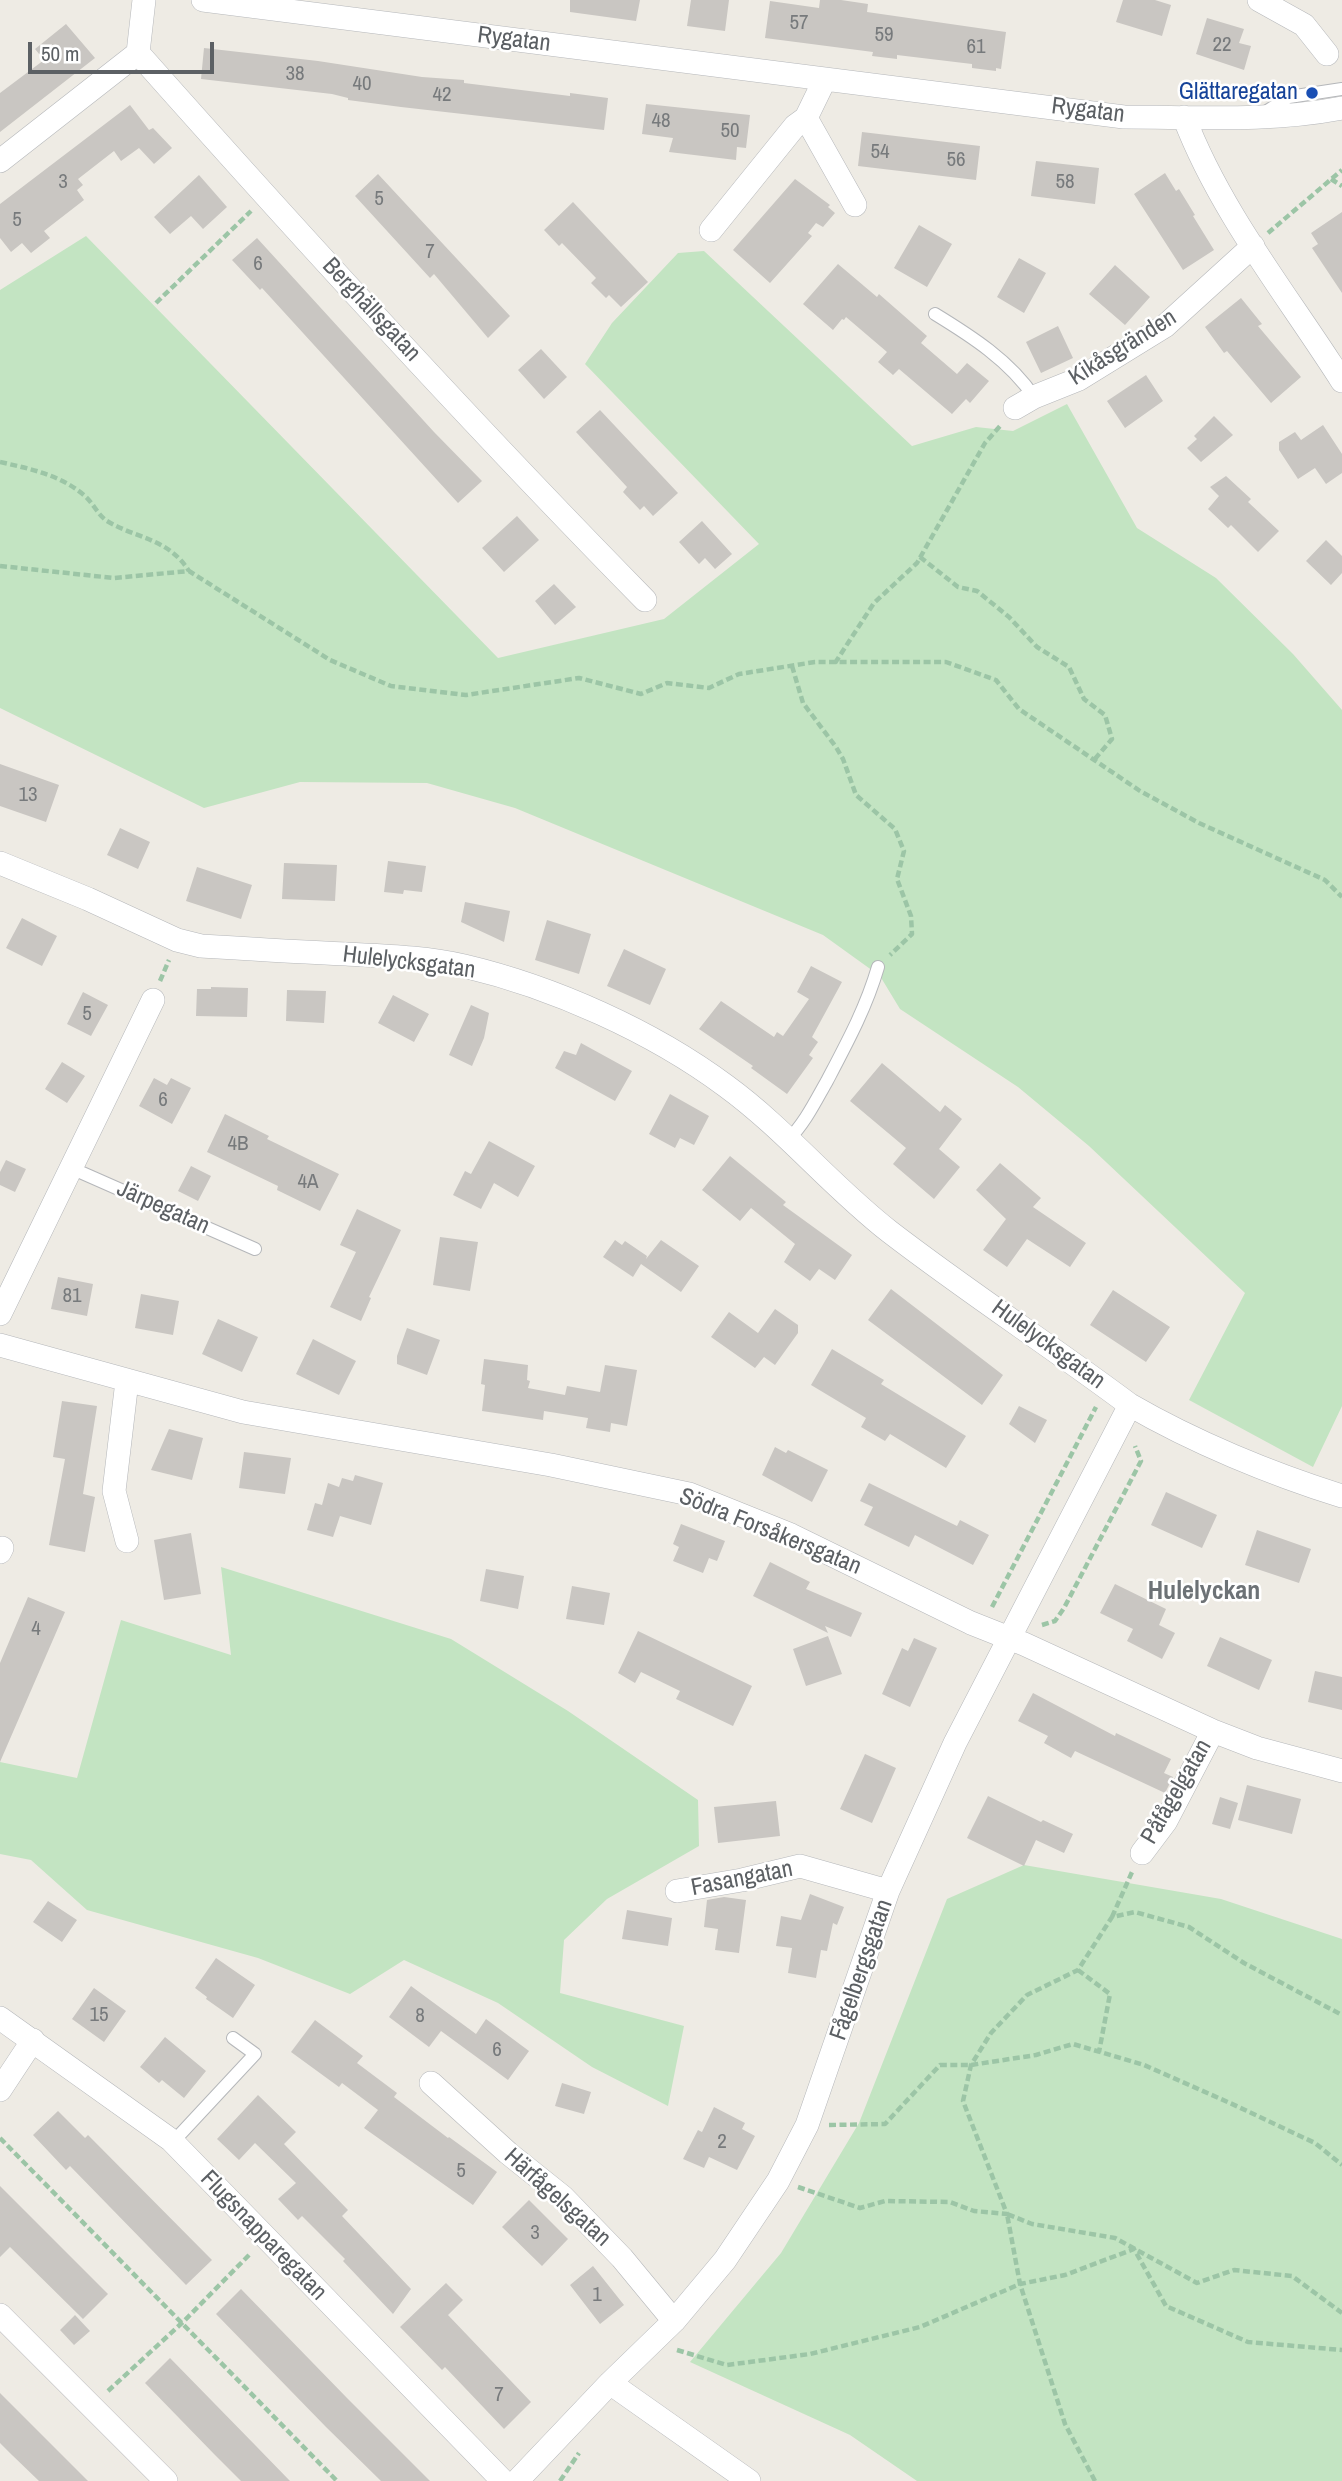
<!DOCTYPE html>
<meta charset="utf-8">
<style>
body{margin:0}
#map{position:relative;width:1342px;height:2481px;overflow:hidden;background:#eeebe4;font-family:"Archivo Narrow",sans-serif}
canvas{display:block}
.scale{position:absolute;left:28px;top:42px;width:186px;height:32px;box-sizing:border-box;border:4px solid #5c6064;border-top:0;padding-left:9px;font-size:21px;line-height:24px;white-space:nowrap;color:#5c6064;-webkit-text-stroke:5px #fff;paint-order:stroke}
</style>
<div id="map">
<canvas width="1342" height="2481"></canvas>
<div class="scale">50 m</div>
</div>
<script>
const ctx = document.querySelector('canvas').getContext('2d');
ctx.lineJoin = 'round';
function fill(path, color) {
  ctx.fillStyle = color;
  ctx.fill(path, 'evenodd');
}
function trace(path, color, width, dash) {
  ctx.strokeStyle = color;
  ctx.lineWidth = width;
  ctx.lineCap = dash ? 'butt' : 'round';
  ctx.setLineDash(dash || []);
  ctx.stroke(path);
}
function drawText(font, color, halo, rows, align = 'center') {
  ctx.font = font + ' "Archivo Narrow",sans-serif';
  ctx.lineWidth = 5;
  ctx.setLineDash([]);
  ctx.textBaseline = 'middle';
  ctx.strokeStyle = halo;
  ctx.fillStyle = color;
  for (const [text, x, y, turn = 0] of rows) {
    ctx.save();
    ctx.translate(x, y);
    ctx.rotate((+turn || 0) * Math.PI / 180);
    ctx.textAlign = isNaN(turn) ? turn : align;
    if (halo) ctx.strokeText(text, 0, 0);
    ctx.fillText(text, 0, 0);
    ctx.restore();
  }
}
const green = new Path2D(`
 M 86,236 L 498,658 L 664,619 L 759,544 L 585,364 L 612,323 L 678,253 L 704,251 L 912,446 L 976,427 L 1013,431 L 1067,404 L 1137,528 L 1216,578 L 1293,654 L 1342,710 L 1342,1406 L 1313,1467 L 1189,1400 L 1245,1293 L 1089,1146 L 1018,1087 L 900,1009 L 880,976 L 823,935 L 515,808 L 427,783 L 300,782 L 204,808 L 0,708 L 0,290 Z
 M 221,1567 L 451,1639 L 568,1711 L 698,1800 L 699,1846 L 607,1899 L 564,1940 L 560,1993 L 684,2026 L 668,2106 L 592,2067 L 498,2003 L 404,1960 L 350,1994 L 258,1958 L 87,1910 L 31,1860 L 0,1854 L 0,1762 L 77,1778 L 121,1620 L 231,1655 Z
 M 1024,1865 L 1221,1899 L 1342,1939 L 1342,2481 L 917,2481 L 850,2435 L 690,2362 L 781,2253 L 859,2123 L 947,1899 Z`);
const building = new Path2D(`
 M 570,0 L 640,0 L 636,21 L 570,12 Z
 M 691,0 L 729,0 L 725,31 L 687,26 Z
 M 820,0 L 841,0 L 868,4 L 867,12 L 1006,32 L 1001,69 L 996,68 L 996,71 L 972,68 L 972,64 L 897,55 L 897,59 L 872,56 L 873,52 L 765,38 L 770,1 L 819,8 Z
 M 1123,0 L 1155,0 L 1171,5 L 1162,36 L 1116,22 Z
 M 1207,18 L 1244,29 L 1239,43 L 1251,46 L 1244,70 L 1196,54 Z
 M 66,24 L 95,58 L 0,132 L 0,93 L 44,60 L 35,49 Z
 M 204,48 L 318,61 L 422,77 L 464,80 L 464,83 L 570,96 L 570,93 L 608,98 L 604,130 L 401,107 L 348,100 L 348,98 L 332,94 L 201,79 Z
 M 646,104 L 750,115 L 746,148 L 737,147 L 736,160 L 669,152 L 673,138 L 642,134 Z
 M 130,105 L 149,130 L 153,128 L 172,148 L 154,164 L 139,148 L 121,161 L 114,151 L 78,179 L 83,185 L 77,190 L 84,200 L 44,231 L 50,238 L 31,253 L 22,243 L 11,252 L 0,238 L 0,204 Z
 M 862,132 L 980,146 L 976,180 L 858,166 Z
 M 1036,161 L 1099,168 L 1095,204 L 1031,196 Z
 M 1165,173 L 1176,191 L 1179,189 L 1195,215 L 1193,216 L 1214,250 L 1183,270 L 1134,194 Z
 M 378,174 L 510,316 L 488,338 L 434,274 L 430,278 L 355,196 Z
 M 199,175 L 227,207 L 203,229 L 191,216 L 170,234 L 154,217 Z
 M 795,179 L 830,205 L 828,207 L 835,213 L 823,227 L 816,223 L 808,233 L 812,236 L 770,283 L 733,250 Z
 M 573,202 L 648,282 L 621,307 L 609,295 L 606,298 L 591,283 L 596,278 L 562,243 L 559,246 L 544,230 Z
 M 1342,212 L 1342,293 L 1312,248 L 1318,244 L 1311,233 Z
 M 919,225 L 952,244 L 927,287 L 894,268 Z
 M 257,238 L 434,432 L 482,481 L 458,503 L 262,288 L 260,290 L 232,260 Z
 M 1019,258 L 1046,273 L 1024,313 L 997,297 Z
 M 838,264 L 877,297 L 879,294 L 927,336 L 921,343 L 957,374 L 967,363 L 989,381 L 970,403 L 966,399 L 952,414 L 899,369 L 893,375 L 878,362 L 887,352 L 846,317 L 844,320 L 842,319 L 833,330 L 803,304 Z
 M 1115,265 L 1150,297 L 1125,325 L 1089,294 Z
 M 1241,298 L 1262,324 L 1258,326 L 1301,377 L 1271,403 L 1227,351 L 1224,353 L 1205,327 Z
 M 1058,326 L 1073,358 L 1041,373 L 1026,342 Z
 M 541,349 L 567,377 L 544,399 L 518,370 Z
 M 1146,375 L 1163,401 L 1125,428 L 1107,401 Z
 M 600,410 L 678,493 L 653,516 L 644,506 L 640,510 L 623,492 L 627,487 L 576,432 Z
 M 1214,416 L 1233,435 L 1201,462 L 1187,448 L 1197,439 L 1194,436 Z
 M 1323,425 L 1342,454 L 1342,473 L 1326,484 L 1315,468 L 1298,479 L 1279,450 L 1279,442 L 1295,432 L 1301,440 Z
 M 1226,476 L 1251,499 L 1248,502 L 1279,531 L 1258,552 L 1231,525 L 1228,528 L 1208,509 L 1219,496 L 1210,487 Z
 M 517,516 L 539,540 L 504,572 L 482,548 Z
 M 702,521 L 732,554 L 715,569 L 705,558 L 699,564 L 679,542 Z
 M 1326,540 L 1342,556 L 1342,573 L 1331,585 L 1306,561 Z
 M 554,584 L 576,607 L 555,625 L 535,601 Z
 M 0,764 L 59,785 L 46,822 L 0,806 Z
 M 120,828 L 150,842 L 138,869 L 107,855 Z
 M 388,861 L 426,866 L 422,892 L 404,890 L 403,894 L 384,892 Z
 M 284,863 L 337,865 L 335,901 L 282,899 Z
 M 197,867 L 252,885 L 241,919 L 186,901 Z
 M 465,902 L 510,911 L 504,942 L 461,922 Z
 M 22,918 L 57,936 L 42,966 L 6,948 Z
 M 547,920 L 591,934 L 579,974 L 535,960 Z
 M 624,949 L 666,969 L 650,1005 L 607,986 Z
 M 811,966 L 842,982 L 812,1037 L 818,1042 L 809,1055 L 813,1058 L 787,1094 L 751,1068 L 753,1066 L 699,1029 L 721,1001 L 774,1037 L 777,1032 L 783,1036 L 809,999 L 797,992 Z
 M 211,987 L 248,988 L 247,1017 L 196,1016 L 197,989 L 211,989 Z
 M 287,990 L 326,991 L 324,1023 L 286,1021 Z
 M 83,992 L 108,1005 L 91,1036 L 67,1024 Z
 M 393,995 L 429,1014 L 414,1042 L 378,1023 Z
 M 471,1005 L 489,1013 L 484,1038 L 472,1066 L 449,1055 Z
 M 581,1043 L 632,1071 L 615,1101 L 555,1068 L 564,1051 L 576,1055 Z
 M 62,1062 L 85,1076 L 67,1103 L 45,1089 Z
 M 882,1063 L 940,1112 L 945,1105 L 962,1119 L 939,1149 L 960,1167 L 934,1199 L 893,1164 L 906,1148 L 850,1101 Z
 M 154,1078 L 167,1085 L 171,1078 L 191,1088 L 172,1124 L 139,1106 Z
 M 670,1094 L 709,1116 L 694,1145 L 680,1138 L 675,1148 L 649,1134 Z
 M 225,1114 L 269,1136 L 267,1139 L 339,1174 L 320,1211 L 277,1190 L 278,1186 L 207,1152 Z
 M 489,1141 L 535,1166 L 518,1197 L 494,1183 L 481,1209 L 453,1195 L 465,1171 L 471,1174 Z
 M 730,1156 L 786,1202 L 783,1205 L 852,1255 L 835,1280 L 819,1269 L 810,1281 L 784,1262 L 795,1244 L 751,1208 L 740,1221 L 702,1190 Z
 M 6,1160 L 26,1169 L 15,1192 L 0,1185 L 0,1172 Z
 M 1000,1163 L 1041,1198 L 1033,1207 L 1086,1243 L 1070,1267 L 1027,1239 L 1007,1267 L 983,1250 L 1006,1219 L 976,1190 Z
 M 191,1166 L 211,1176 L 198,1201 L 178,1191 Z
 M 357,1209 L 401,1230 L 369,1297 L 371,1298 L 361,1321 L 330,1307 L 356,1252 L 340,1245 Z
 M 440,1237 L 478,1242 L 470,1291 L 433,1285 Z
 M 615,1240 L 622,1245 L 625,1241 L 647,1256 L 646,1259 L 661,1240 L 699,1266 L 681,1292 L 641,1264 L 633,1277 L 603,1257 Z
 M 58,1277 L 93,1284 L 87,1316 L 51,1309 Z
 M 891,1289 L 1003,1375 L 982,1405 L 868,1320 Z
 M 1113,1290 L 1170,1327 L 1146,1362 L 1090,1325 Z
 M 141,1294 L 179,1301 L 173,1335 L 135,1328 Z
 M 775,1309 L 798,1325 L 798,1333 L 775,1365 L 764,1357 L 755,1368 L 711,1337 L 729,1312 L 758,1333 Z
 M 218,1319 L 258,1337 L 242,1372 L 202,1354 Z
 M 407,1328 L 440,1340 L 427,1375 L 397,1364 L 397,1356 Z
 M 313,1339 L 356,1361 L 339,1395 L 296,1374 Z
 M 832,1349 L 884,1380 L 881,1384 L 966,1436 L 946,1468 L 890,1434 L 885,1441 L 861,1427 L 866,1418 L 811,1385 Z
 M 484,1359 L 528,1365 L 527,1380 L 530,1381 L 528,1388 L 565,1395 L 567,1386 L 600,1392 L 605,1365 L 637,1370 L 627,1426 L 611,1423 L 610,1432 L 586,1428 L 588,1418 L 544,1411 L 543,1420 L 482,1411 L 485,1385 L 481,1384 Z
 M 62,1401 L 97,1406 L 83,1494 L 95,1497 L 85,1552 L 49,1545 L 65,1459 L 53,1457 Z
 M 1019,1406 L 1047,1420 L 1035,1443 L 1009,1424 Z
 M 169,1429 L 203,1438 L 192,1480 L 151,1470 Z
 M 775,1447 L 786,1453 L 788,1450 L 828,1470 L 812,1502 L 762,1475 Z
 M 244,1452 L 291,1458 L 285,1494 L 239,1488 Z
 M 355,1475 L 383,1483 L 371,1525 L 340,1516 L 333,1537 L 307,1530 L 315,1503 L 322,1505 L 328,1483 L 339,1487 L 342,1478 L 353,1481 Z
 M 869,1483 L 957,1526 L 960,1520 L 989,1535 L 973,1565 L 915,1535 L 909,1547 L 864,1525 L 873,1507 L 860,1501 Z
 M 1166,1492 L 1217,1515 L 1202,1548 L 1151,1525 Z
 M 681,1524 L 725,1541 L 717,1561 L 709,1558 L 703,1573 L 673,1561 L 679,1547 L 673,1544 Z
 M 1257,1530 L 1311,1549 L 1299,1583 L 1245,1565 Z
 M 191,1533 L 201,1594 L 164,1600 L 154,1540 Z
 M 770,1562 L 810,1582 L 806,1589 L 862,1613 L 851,1637 L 825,1626 L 828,1633 L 753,1596 Z
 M 486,1569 L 524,1576 L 518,1609 L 480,1601 Z
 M 1115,1584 L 1166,1609 L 1159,1625 L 1175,1633 L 1162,1659 L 1127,1641 L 1133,1629 L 1100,1613 Z
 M 572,1586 L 610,1593 L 604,1625 L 566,1619 Z
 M 28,1597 L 65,1612 L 0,1762 L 0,1663 Z
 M 638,1631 L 752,1686 L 733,1726 L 676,1699 L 680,1691 L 641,1672 L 635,1683 L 618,1673 Z
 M 828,1636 L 842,1674 L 806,1686 L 793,1649 Z
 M 1220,1637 L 1272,1660 L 1259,1690 L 1207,1666 Z
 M 914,1638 L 937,1648 L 910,1707 L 882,1694 L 902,1648 L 908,1651 Z
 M 1315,1671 L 1342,1677 L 1342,1710 L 1308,1702 Z
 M 1033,1693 L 1115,1736 L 1116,1733 L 1171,1759 L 1164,1773 L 1173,1777 L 1165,1793 L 1075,1751 L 1071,1758 L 1044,1743 L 1048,1736 L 1018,1721 Z
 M 865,1754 L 896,1768 L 872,1823 L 840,1809 Z
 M 1247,1785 L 1301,1799 L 1292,1834 L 1238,1820 Z
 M 988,1796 L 1041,1822 L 1043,1820 L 1073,1834 L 1064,1853 L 1036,1840 L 1024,1866 L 967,1838 Z
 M 1220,1797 L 1238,1803 L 1230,1829 L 1212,1824 Z
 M 776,1801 L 780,1836 L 718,1843 L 714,1807 Z
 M 810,1894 L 844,1907 L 837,1925 L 833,1923 L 827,1951 L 821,1950 L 816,1978 L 788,1973 L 792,1948 L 776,1946 L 781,1916 L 801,1920 Z
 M 724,1897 L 746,1900 L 739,1953 L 715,1950 L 718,1929 L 704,1927 L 707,1900 Z
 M 48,1901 L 77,1920 L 62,1942 L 33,1922 Z
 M 627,1910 L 672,1918 L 668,1946 L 622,1939 Z
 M 216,1958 L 255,1985 L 233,2018 L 206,1999 L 207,1997 L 195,1988 Z
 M 411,1986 L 476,2034 L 486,2019 L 529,2051 L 508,2080 L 441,2031 L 429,2047 L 389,2017 Z
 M 94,1988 L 126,2011 L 104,2042 L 72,2019 Z
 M 315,2020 L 363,2056 L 357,2063 L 397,2093 L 394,2097 L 448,2138 L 449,2137 L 497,2172 L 473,2205 L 364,2128 L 378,2110 L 342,2083 L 339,2087 L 291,2052 Z
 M 165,2037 L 206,2071 L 184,2098 L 162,2080 L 159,2083 L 140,2067 Z
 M 562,2083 L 591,2092 L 584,2114 L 555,2106 Z
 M 258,2095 L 296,2132 L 284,2144 L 348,2210 L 342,2216 L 411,2289 L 393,2314 L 343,2261 L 345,2259 L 302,2216 L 298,2220 L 278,2199 L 296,2183 L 255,2143 L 239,2160 L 217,2139 Z
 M 714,2107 L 745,2123 L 742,2129 L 755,2136 L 737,2170 L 709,2157 L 704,2168 L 683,2159 L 698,2130 L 702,2132 Z
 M 58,2111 L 85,2138 L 88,2135 L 212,2260 L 186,2285 L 70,2166 L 66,2170 L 33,2135 Z
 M 0,2186 L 108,2294 L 83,2319 L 10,2247 L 0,2257 Z
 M 529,2200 L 568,2239 L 542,2266 L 502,2227 Z
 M 593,2266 L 624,2305 L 600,2324 L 570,2285 Z
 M 446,2283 L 463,2300 L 448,2315 L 531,2402 L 504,2429 L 445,2367 L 442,2370 L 400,2327 Z
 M 241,2289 L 347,2398 L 430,2481 L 381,2481 L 326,2427 L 216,2314 Z
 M 75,2315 L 90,2331 L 74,2345 L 60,2330 Z
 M 170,2358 L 256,2446 L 290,2481 L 241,2481 L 214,2454 L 145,2383 Z
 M 0,2393 L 88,2481 L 39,2481 L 12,2455 L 0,2443 Z`);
const path = new Path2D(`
 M 1331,179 L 1342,186
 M 1268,233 L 1342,170
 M 156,303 L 251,211
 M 0,462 C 31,469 61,475 85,496 C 93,503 98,515 107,521 C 137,539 168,538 189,571
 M 920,557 L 958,587 L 977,591 L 1009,617 L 1037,647 L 1069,667 L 1084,699 L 1105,715 L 1112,739 L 1094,760
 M 0,566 L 114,578 L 189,571 L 330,660 L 391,686 L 466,695 L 579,678 L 641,694 L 667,683 L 709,688 L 739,674 L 815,662 L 946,662 L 996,680 L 1019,709 L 1140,791 L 1199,823 L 1325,880 L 1342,897
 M 835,663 L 874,603 L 917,563 L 985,443 L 1001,425
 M 792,666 L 803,703 L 836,747 L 843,759 L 856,795 L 895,829 L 904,851 L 897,879 L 911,916 L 912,934 L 890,955
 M 160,981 L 169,960
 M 992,1607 L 1096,1407
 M 1042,1625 L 1055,1621 L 1064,1608 L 1141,1461 L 1135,1446
 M 1112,1917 L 1132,1872
 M 1078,1970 L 1110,1994 L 1099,2052
 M 829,2125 L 885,2124 L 940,2065 L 971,2065 L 1036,2055 L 1073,2044 L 1144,2065 L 1230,2103 L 1315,2143 L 1342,2165
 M 0,2138 L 337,2481
 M 798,2187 L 860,2208 L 885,2201 L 950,2202 L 974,2211 L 1007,2214 L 963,2101 L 971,2065 L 991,2033 L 1027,1995 L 1078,1970 L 1112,1917 L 1135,1912 L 1189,1927 L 1244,1963 L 1342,2015
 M 677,2350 L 727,2365 L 810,2354 L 920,2327 L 1020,2284 L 1065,2275 L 1134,2249 L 1166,2306 L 1248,2342 L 1342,2350
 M 108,2391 L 183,2322 L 250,2254
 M 560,2481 L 579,2453
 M 1095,2481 L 1065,2424 L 1020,2284 L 1007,2214 L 1032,2224 L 1115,2238 L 1197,2283 L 1234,2270 L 1292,2276 L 1342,2313`);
const service = new Path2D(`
 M 1264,113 L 1289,97 L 1342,89
 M 935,314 C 971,336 1010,361 1034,397
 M 788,1140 C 805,1123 815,1102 827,1081 C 847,1043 866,1008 878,967
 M 71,1168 L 255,1249
 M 173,2142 L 255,2054 L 233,2038`);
const minor = new Path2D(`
 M 144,0 L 138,53 C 303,239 471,423 645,600
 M 203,0 L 1124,117 C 1197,117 1270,122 1342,108
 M 1259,0 L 1304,25 L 1327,54
 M 825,79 L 806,118 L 855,205
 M 1184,117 C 1220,212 1288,296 1342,381
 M 0,161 L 138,53
 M 711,230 L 795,126 L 806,118
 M 1015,408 L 1034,397 L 1079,379 L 1165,326 L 1253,246
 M 0,863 L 88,899 L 177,940 L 201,946 C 250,949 298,952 346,954 C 385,956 426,957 464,966 C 553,987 652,1031 726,1086 C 785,1129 832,1187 890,1232 C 968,1292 1051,1346 1130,1405 C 1194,1442 1271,1474 1342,1496
 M 0,1314 L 153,1000
 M 0,1345 L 243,1412 L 551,1465 L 689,1494 L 791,1535 L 971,1623 L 1024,1644 L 1213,1731 L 1257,1748 L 1342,1771
 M 127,1541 L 114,1491 L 127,1381
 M 0,1552 L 2,1548
 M 1142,1853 L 1166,1821 L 1213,1731
 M 677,1891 L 742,1880 L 800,1866 L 888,1891
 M 0,2018 L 171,2140 L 503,2481
 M 431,2083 L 508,2153 L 563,2197 L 622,2258 L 674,2321
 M 0,2090 L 33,2040
 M 0,2315 L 166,2481
 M 610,2383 L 749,2481
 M 517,2481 L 610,2383 L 674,2321 L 725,2260 L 778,2181 L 807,2125 L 888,1891 L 955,1743 L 1130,1405`);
const markers = [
 [1312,93,7,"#1a4fb4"]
];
const numberNames = [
 ["57",799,23],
 ["59",884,35],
 ["22",1222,45],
 ["61",976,47],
 ["38",295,74],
 ["40",362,84],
 ["42",442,95],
 ["48",661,121],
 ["50",730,131],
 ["54",880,152],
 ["56",956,160],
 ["3",63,182],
 ["58",1065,182],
 ["5",379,199],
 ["5",17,220],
 ["7",430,252],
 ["6",258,264],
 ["13",28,795],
 ["5",87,1014],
 ["6",163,1100],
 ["4B",238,1144],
 ["4A",308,1182],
 ["81",72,1296],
 ["4",36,1629],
 ["15",99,2015],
 ["8",420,2016],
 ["6",497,2050],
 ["2",722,2142],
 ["5",461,2171],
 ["3",535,2233],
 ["1",597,2295],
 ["7",499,2395]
];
const streetNames = [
 ["Rygatan",514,40,7],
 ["Rygatan",1088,111,7],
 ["Berghällsgatan",371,310,47],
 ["Kikåsgränden",1123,348,-32],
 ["Hulelycksgatan",409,963,7],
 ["Järpegatan",163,1208,24],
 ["Hulelycksgatan",1048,1345,36],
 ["Södra Forsåkersgatan",770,1532,22],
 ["Påfågelgatan",1177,1792,-60],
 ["Fasangatan",742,1879,-11],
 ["Fågelbergsgatan",862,1970,-71],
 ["Härfågelsgatan",557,2198,42],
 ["Flugsnapparegatan",263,2236,46]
];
const transitNames = [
 ["Glättaregatan",1298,93]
];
const neighbourhoodNames = [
 ["Hulelyckan",1204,1592]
];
fill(green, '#c3e4c2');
fill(building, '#c9c6c2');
trace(service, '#b5b7ba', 14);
trace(minor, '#b5b7ba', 24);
trace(path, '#9cc5a6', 4.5, [7, 3.5]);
trace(service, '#fff', 12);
trace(minor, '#fff', 23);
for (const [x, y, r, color] of markers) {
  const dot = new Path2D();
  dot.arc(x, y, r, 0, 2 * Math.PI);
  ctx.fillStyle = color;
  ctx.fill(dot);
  trace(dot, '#fff', 2.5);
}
drawText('21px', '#777a7c', null, numberNames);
drawText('24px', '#5c6064', '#fff', streetNames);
drawText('24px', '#164399', '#fff', transitNames, 'right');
drawText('bold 26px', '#6d7276', '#fff', neighbourhoodNames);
</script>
